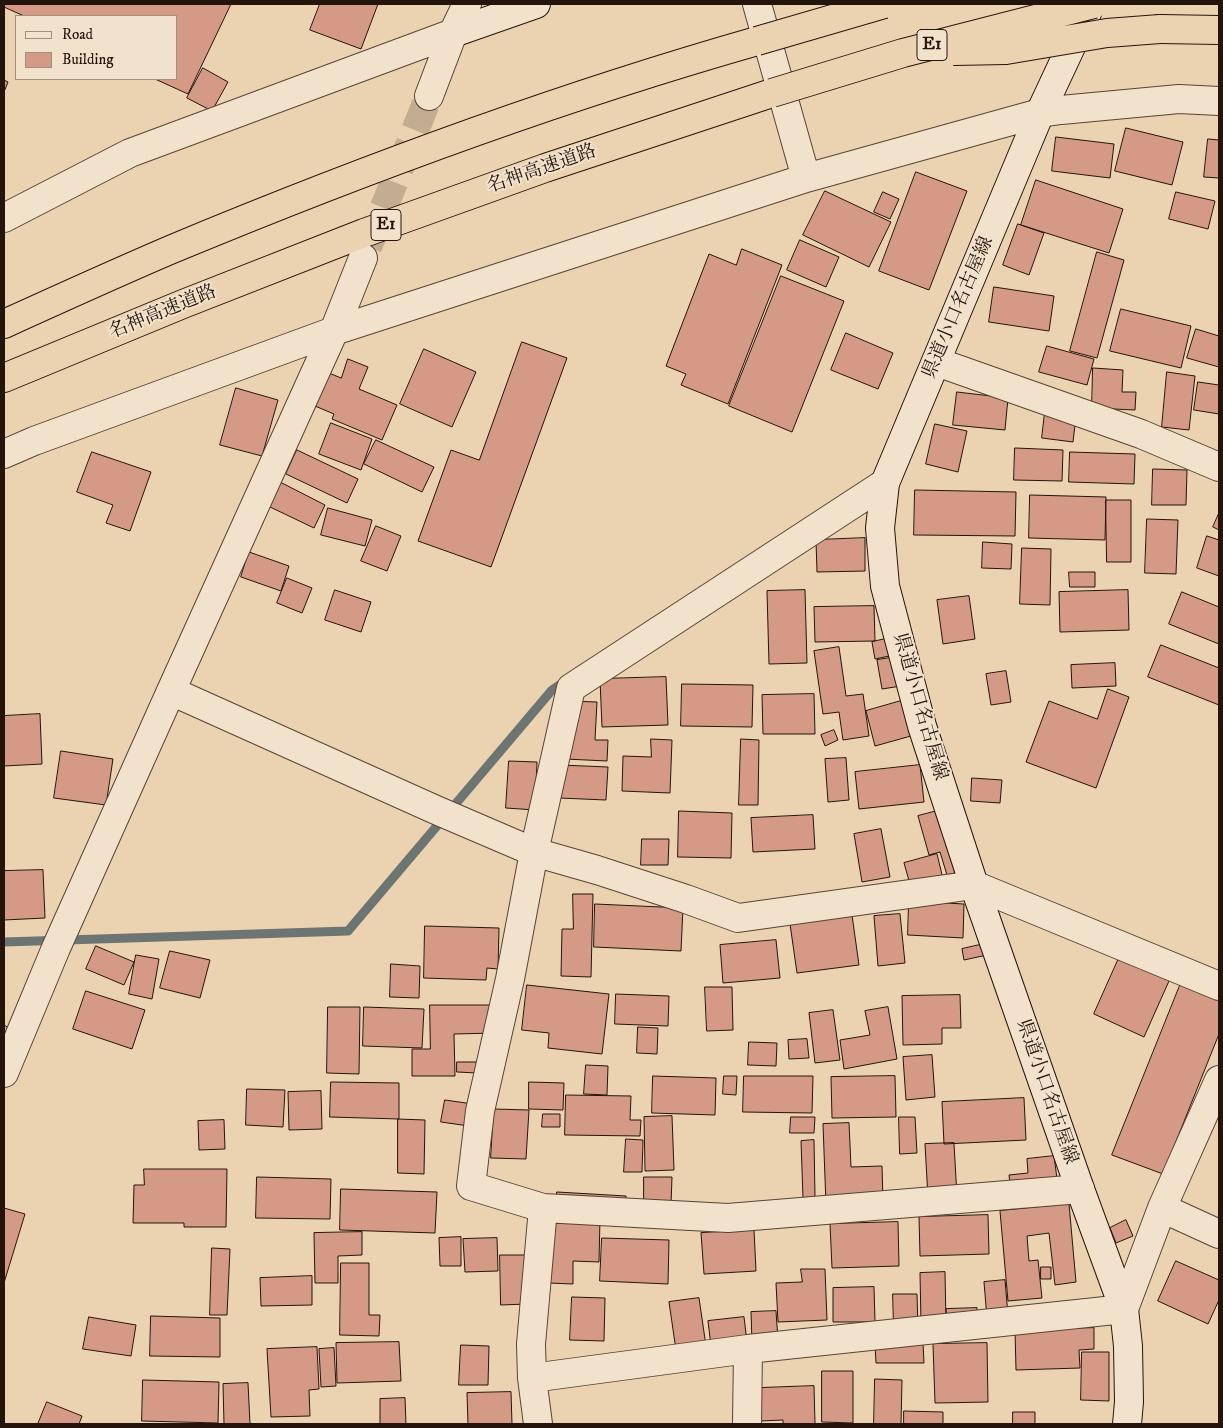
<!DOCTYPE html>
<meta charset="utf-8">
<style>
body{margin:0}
#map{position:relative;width:1223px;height:1428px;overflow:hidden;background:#ebd3b1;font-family:"IM FELL DW Pica",serif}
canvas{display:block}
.frame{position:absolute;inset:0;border:5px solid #25140c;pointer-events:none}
.legend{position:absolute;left:15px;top:15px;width:162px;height:65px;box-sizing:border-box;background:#f2e2cc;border:1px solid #a0907f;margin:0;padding:6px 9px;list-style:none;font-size:15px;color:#25140c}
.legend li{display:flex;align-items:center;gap:10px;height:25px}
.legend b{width:25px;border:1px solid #a0907f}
</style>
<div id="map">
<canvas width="1223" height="1428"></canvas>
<div class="frame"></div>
<ul class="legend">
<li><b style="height:6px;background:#f2e2cc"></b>Road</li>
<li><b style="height:14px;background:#d49a85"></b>Building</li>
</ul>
</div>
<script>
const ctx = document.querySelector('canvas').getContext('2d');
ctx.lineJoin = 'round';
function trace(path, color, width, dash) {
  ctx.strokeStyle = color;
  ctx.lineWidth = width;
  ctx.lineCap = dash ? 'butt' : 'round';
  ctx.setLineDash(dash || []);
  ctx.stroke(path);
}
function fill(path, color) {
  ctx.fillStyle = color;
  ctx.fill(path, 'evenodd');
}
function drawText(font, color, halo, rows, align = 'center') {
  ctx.font = font + ' "IM FELL DW Pica","Noto Serif JP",serif';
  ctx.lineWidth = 4;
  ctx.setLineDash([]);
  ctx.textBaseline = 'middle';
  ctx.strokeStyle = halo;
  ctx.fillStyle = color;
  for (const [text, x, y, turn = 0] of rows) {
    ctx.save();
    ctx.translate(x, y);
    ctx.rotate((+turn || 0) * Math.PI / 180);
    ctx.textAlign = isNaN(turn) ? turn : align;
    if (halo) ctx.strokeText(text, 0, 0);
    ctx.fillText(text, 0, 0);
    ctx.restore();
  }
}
const stream = new Path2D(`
 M 4,942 L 348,931 L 552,690 L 567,680`);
const building = new Path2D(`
 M 4,4 L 231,4 L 188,94 L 155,79 L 176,79 L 176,16 L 24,16 L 4,7 Z
 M 320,4 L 378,4 L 361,49 L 310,30 Z
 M 203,68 L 228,82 L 212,111 L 187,98 Z
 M 4,80 L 8,82 L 4,92 Z
 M 1126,128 L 1183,142 L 1172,185 L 1115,171 Z
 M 1056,137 L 1114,144 L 1110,178 L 1052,171 Z
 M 1208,139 L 1219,140 L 1219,178 L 1204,177 Z
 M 916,172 L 967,191 L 929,290 L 879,271 Z
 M 1036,180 L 1123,209 L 1109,253 L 1021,225 Z
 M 825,191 L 891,222 L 869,267 L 803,235 Z
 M 883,192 L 899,199 L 890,219 L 874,212 Z
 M 1176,192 L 1215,201 L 1208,229 L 1169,219 Z
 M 1018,224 L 1044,233 L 1029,275 L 1003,265 Z
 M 800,240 L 839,257 L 826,287 L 787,270 Z
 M 742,249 L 782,265 L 728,404 L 681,385 L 686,374 L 666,366 L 709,254 L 736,265 Z
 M 1097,252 L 1124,260 L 1097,358 L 1070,351 Z
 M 781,276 L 844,301 L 792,432 L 729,406 Z
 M 994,287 L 1054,296 L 1049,331 L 989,322 Z
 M 1121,309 L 1191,326 L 1181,368 L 1110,351 Z
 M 1196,329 L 1219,336 L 1219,367 L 1187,358 Z
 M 846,333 L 893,353 L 878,389 L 831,370 Z
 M 522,342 L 567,358 L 491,567 L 418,541 L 451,450 L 479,460 Z
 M 1047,346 L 1094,359 L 1087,385 L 1039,372 Z
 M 424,349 L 476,372 L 452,427 L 400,404 Z
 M 348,359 L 368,367 L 359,389 L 397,405 L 382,440 L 332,419 L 334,414 L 315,406 L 329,373 L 341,378 Z
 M 1093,368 L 1123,370 L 1122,392 L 1136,392 L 1135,410 L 1092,408 Z
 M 1167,372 L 1195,376 L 1189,430 L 1162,427 Z
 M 1198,382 L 1219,385 L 1219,414 L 1194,410 Z
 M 236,388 L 278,400 L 262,456 L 220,445 Z
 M 957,392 L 1008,398 L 1005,430 L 953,425 Z
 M 1045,412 L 1076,416 L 1073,442 L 1042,438 Z
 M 331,423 L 372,439 L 361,470 L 319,454 Z
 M 935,424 L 967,431 L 958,472 L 926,464 Z
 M 376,440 L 434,467 L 422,492 L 364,464 Z
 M 1015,448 L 1063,450 L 1062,481 L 1014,480 Z
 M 297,450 L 358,479 L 347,503 L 286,474 Z
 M 92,452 L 151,472 L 130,531 L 106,523 L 113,505 L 77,492 Z
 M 1070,452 L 1135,454 L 1134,484 L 1069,482 Z
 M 1153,469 L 1187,470 L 1186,505 L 1152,505 Z
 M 280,482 L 325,505 L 314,528 L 268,506 Z
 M 915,490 L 1016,492 L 1015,536 L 914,535 Z
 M 1030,495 L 1106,497 L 1105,540 L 1029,538 Z
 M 1106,500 L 1131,500 L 1131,562 L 1107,562 Z
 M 328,508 L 372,520 L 365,546 L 321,535 Z
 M 1219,513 L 1219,530 L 1213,527 Z
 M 1147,519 L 1178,520 L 1176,574 L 1145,573 Z
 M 376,526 L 401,536 L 387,571 L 361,561 Z
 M 1207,536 L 1219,540 L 1219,576 L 1197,568 Z
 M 865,538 L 865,571 L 817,572 L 816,540 Z
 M 983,542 L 1012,544 L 1011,569 L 982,568 Z
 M 1022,548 L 1051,549 L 1050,605 L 1020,604 Z
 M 249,552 L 289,566 L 281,591 L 241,577 Z
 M 1069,572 L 1095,572 L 1095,587 L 1070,587 Z
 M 287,578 L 312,588 L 302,613 L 277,603 Z
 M 335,590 L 371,602 L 361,632 L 325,620 Z
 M 805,590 L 807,663 L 769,664 L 767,591 Z
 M 1128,590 L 1129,630 L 1060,632 L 1059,592 Z
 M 1182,592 L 1219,607 L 1219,644 L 1169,624 Z
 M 969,596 L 975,639 L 943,644 L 937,600 Z
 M 874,606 L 875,641 L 815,642 L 814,607 Z
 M 890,638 L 894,655 L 875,659 L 872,642 Z
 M 1161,645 L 1219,668 L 1219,705 L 1148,677 Z
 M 839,647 L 846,696 L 863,694 L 869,736 L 843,740 L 839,712 L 823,714 L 814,651 Z
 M 896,657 L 901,686 L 882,689 L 877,660 Z
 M 1115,663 L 1116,686 L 1072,688 L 1071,665 Z
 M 1006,671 L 1011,702 L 991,705 L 986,674 Z
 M 666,677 L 668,725 L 602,727 L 600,679 Z
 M 682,684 L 753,685 L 752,727 L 681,726 Z
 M 1108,689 L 1129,697 L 1096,788 L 1026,762 L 1049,701 L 1097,719 Z
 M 814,694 L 815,734 L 763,734 L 762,695 Z
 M 568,701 L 597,702 L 595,740 L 608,740 L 607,761 L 565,759 Z
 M 901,701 L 911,736 L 875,746 L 866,711 Z
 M 40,714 L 42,764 L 4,766 L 4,716 Z
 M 834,730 L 838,740 L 825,746 L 821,735 Z
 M 651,739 L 672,740 L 670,793 L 622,791 L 623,756 L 651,757 Z
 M 741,739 L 759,740 L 758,805 L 739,805 Z
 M 61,751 L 113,759 L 106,805 L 54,798 Z
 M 846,758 L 849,800 L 828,802 L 825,759 Z
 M 509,761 L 537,762 L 535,810 L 506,808 Z
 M 560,765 L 608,767 L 606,800 L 559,798 Z
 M 920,765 L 924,802 L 859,809 L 855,772 Z
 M 972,778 L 1002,780 L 1000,803 L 971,801 Z
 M 941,810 L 958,872 L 947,875 L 940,852 L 929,855 L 918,816 Z
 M 679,811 L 732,813 L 731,858 L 678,857 Z
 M 813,815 L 815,849 L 753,852 L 751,818 Z
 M 881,829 L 890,877 L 862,882 L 854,834 Z
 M 642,839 L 669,839 L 668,865 L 641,865 Z
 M 937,854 L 944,883 L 912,891 L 904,863 Z
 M 43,870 L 45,918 L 4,920 L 4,871 Z
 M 573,894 L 593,894 L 591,977 L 561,976 L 562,929 L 573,929 Z
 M 909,901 L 964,904 L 963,938 L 908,935 Z
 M 595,904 L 683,908 L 681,951 L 594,947 Z
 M 851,908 L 859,965 L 797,973 L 789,917 Z
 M 900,914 L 905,963 L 878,966 L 874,916 Z
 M 425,926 L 499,928 L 498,969 L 487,968 L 486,980 L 424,978 Z
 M 776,940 L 780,978 L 723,983 L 720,945 Z
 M 984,944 L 987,955 L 964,960 L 962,949 Z
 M 96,946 L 134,962 L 124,985 L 86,969 Z
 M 1123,949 L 1173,972 L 1144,1037 L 1094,1014 Z
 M 170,951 L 210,960 L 200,998 L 160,988 Z
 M 136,955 L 159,959 L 152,999 L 129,994 Z
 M 391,964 L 420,966 L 419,998 L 390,997 Z
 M 1183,978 L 1219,992 L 1219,1034 L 1163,1174 L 1112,1155 Z
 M 527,985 L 609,994 L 602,1054 L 548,1048 L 549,1033 L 522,1030 Z
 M 705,987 L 732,987 L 733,1030 L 707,1031 Z
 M 86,991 L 145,1010 L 132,1049 L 73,1029 Z
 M 616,994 L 669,996 L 668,1026 L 615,1024 Z
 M 960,995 L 961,1028 L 942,1028 L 942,1044 L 903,1045 L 902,996 Z
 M 430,1005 L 495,1005 L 495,1033 L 454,1034 L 455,1076 L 412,1076 L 412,1049 L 430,1049 Z
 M 328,1007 L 360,1007 L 359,1074 L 327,1073 Z
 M 364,1007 L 424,1009 L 422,1048 L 363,1046 Z
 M 888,1007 L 897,1059 L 844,1069 L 840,1040 L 870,1035 L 865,1011 Z
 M 833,1010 L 840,1060 L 815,1063 L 809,1013 Z
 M 4,1025 L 16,1032 L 4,1054 Z
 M 638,1027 L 658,1028 L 657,1054 L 637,1053 Z
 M 807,1039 L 809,1058 L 789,1059 L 788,1040 Z
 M 749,1042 L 777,1043 L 776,1066 L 748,1065 Z
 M 932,1055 L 935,1097 L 906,1100 L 903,1057 Z
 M 457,1062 L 477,1062 L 477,1073 L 457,1072 Z
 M 586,1065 L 608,1066 L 607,1095 L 584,1094 Z
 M 653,1076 L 716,1078 L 715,1115 L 652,1113 Z
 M 724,1076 L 737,1076 L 736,1095 L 723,1094 Z
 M 744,1076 L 813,1076 L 812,1113 L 743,1112 Z
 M 895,1076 L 896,1117 L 832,1118 L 831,1077 Z
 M 331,1082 L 399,1083 L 399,1119 L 330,1117 Z
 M 529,1082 L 564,1083 L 563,1110 L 529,1109 Z
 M 247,1089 L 285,1090 L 283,1127 L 246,1125 Z
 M 321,1091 L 322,1129 L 289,1130 L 288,1092 Z
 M 566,1095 L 631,1096 L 630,1120 L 641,1120 L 640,1136 L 565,1135 Z
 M 1024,1098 L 1026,1140 L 944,1144 L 942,1102 Z
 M 445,1100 L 480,1105 L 476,1127 L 441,1122 Z
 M 494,1109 L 529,1110 L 526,1159 L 491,1158 Z
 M 543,1114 L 560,1114 L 560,1127 L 542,1127 Z
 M 672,1116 L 674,1170 L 645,1171 L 644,1117 Z
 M 791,1117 L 815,1117 L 814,1133 L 790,1133 Z
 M 899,1117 L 915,1117 L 917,1153 L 900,1154 Z
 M 398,1119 L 425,1120 L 424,1174 L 398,1173 Z
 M 224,1120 L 225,1149 L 199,1150 L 198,1121 Z
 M 849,1123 L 851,1167 L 882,1166 L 883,1202 L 826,1205 L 823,1124 Z
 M 626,1139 L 643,1140 L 642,1172 L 624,1172 Z
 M 814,1140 L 815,1197 L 803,1198 L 801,1141 Z
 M 954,1143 L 957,1197 L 928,1198 L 925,1144 Z
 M 1054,1156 L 1058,1186 L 1011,1192 L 1009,1175 L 1028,1173 L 1027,1159 Z
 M 144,1169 L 227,1169 L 226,1227 L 184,1227 L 184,1223 L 133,1223 L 134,1185 L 144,1185 Z
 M 257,1177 L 331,1179 L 330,1219 L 256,1218 Z
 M 644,1177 L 672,1177 L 671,1205 L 644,1205 Z
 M 341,1189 L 437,1192 L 435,1233 L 340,1230 Z
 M 557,1192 L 626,1196 L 626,1208 L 556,1204 Z
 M 1069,1204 L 1076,1282 L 1055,1285 L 1049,1233 L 1027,1236 L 1029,1261 L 1038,1260 L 1042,1298 L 1008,1301 L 1000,1211 Z
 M 4,1208 L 25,1214 L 4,1283 Z
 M 988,1215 L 989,1254 L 920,1256 L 919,1217 Z
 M 550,1217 L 600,1218 L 599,1262 L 573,1261 L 573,1284 L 548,1283 Z
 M 1126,1220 L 1133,1236 L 1116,1243 L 1110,1228 Z
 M 898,1222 L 899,1266 L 832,1268 L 830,1224 Z
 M 754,1230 L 756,1271 L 704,1274 L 701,1233 Z
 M 362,1232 L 362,1255 L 338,1256 L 338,1283 L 315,1283 L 314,1233 Z
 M 461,1237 L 461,1266 L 440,1266 L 439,1238 Z
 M 497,1238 L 498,1271 L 465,1272 L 463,1239 Z
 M 602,1238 L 669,1240 L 668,1284 L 600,1281 Z
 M 212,1248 L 230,1249 L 227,1315 L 210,1315 Z
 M 500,1255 L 526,1255 L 527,1304 L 501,1305 Z
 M 1176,1261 L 1219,1280 L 1219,1300 L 1208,1324 L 1158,1301 Z
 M 341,1263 L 369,1263 L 369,1315 L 380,1315 L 379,1336 L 340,1335 Z
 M 1041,1267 L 1051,1267 L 1051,1279 L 1041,1279 Z
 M 801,1269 L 825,1269 L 827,1320 L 778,1322 L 776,1283 L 802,1282 Z
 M 945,1272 L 946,1322 L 921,1323 L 920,1273 Z
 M 312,1276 L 312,1305 L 261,1306 L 260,1278 Z
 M 1005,1280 L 1008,1315 L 987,1318 L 984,1282 Z
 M 874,1287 L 875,1322 L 833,1322 L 833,1288 Z
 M 893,1294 L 917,1294 L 918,1329 L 894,1329 Z
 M 572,1297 L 605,1298 L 604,1341 L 570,1340 Z
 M 699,1298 L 706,1346 L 676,1350 L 669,1302 Z
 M 977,1308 L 978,1324 L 947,1325 L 946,1309 Z
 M 776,1311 L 778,1340 L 752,1342 L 751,1312 Z
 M 151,1316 L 220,1318 L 220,1357 L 150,1356 Z
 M 89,1317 L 136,1325 L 131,1356 L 83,1349 Z
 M 744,1317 L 747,1342 L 711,1346 L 708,1321 Z
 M 1094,1328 L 1094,1349 L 1079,1350 L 1080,1368 L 1016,1370 L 1015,1330 Z
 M 399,1342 L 401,1381 L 337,1383 L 336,1343 Z
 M 923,1343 L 924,1363 L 876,1363 L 875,1344 Z
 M 987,1343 L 988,1402 L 935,1403 L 933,1344 Z
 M 461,1345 L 489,1346 L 488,1385 L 459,1385 Z
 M 317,1347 L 319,1389 L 309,1390 L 310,1416 L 271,1417 L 267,1349 Z
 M 334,1348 L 336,1386 L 321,1387 L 319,1349 Z
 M 1082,1352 L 1109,1352 L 1109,1401 L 1081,1400 Z
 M 822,1371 L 853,1371 L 853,1423 L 822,1422 Z
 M 875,1379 L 902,1380 L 901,1424 L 874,1424 Z
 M 143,1380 L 219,1382 L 218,1423 L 142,1421 Z
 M 248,1383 L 250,1424 L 224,1424 L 223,1384 Z
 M 814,1386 L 815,1424 L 783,1424 L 783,1420 L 760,1421 L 760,1388 Z
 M 511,1392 L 512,1424 L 468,1424 L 467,1393 Z
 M 405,1398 L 406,1424 L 380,1424 L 380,1399 Z
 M 47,1402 L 82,1416 L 79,1424 L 38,1424 Z
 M 904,1411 L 943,1412 L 943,1424 L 904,1424 Z
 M 1013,1412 L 1035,1412 L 1035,1424 L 1013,1424 Z`);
const streetTunnel = new Path2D(`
 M 368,247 L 429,96`);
const street = new Path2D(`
 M 757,4 L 806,178
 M 429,96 L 453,33 L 467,4
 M 4,218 L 130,153 L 453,33
 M 937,362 L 1141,434 L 1219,467
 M 4,454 L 34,441 L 334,331 L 806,178 L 1040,113 L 1061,110 L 1179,99 L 1219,101
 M 171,691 L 436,810 L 534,852 L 597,870 L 686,899 L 738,918 L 974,885 L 1219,986
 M 4,1073 L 56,948 L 171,691 L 334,331 L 363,258
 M 543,1208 L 728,1218 L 1080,1189
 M 1162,1208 L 1219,1234
 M 532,1378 L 748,1349 L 1124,1309 L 1162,1208 L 1219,1080
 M 538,1424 L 532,1378 L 531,1344 L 543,1208 L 471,1186 L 480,1111 L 510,979 L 534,852 L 571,688 L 885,483
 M 747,1424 L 748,1349`);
const secondary = new Path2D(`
 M 1091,4 L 1040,113 L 885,483 L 880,528 L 885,586 L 922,726 L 974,885 L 1080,1189 L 1124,1309 L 1128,1346 L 1129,1402 L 1127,1424
 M 453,33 L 536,4`);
const highway = new Path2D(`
 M 1160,29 L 1219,30
 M 4,324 C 59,299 114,274 170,250 C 362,170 557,98 757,41
 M 4,378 L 183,304 L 364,233 L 545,168 L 772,93`);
const highwayBridge = new Path2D(`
 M 757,41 L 884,4
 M 953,51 L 1006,50 L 1107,33 L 1160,29
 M 772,93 L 903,53 L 1094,4`);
const shields = [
 [932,45,30],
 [386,225,30]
];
const shieldNames = [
 ["E1",932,45],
 ["E1",386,225]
];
const streetNames = [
 ["名神高速道路",542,170,-19],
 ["県道小口名古屋線",959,308,-67],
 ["名神高速道路",163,313,-22],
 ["県道小口名古屋線",919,707,74],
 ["県道小口名古屋線",1046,1092,71]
];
trace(stream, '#6c7572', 9);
fill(building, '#d49a85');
trace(building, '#25140c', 1);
trace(streetTunnel, '#c3ad90', 28, [28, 14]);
trace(street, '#564435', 30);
trace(secondary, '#25140c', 30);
trace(highway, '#25140c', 30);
trace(street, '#f2e2cc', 28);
trace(secondary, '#f2e2cc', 28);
trace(highway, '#ebd3b1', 28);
trace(highwayBridge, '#25140c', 30, []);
trace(highwayBridge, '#ebd3b1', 28);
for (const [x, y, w] of shields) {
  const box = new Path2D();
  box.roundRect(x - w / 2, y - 15.5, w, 31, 4);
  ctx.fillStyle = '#f2e2cc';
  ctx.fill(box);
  trace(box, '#25140c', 1);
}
drawText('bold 18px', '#25140c', null, shieldNames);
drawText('19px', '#25140c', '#f2e2cc', streetNames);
</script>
